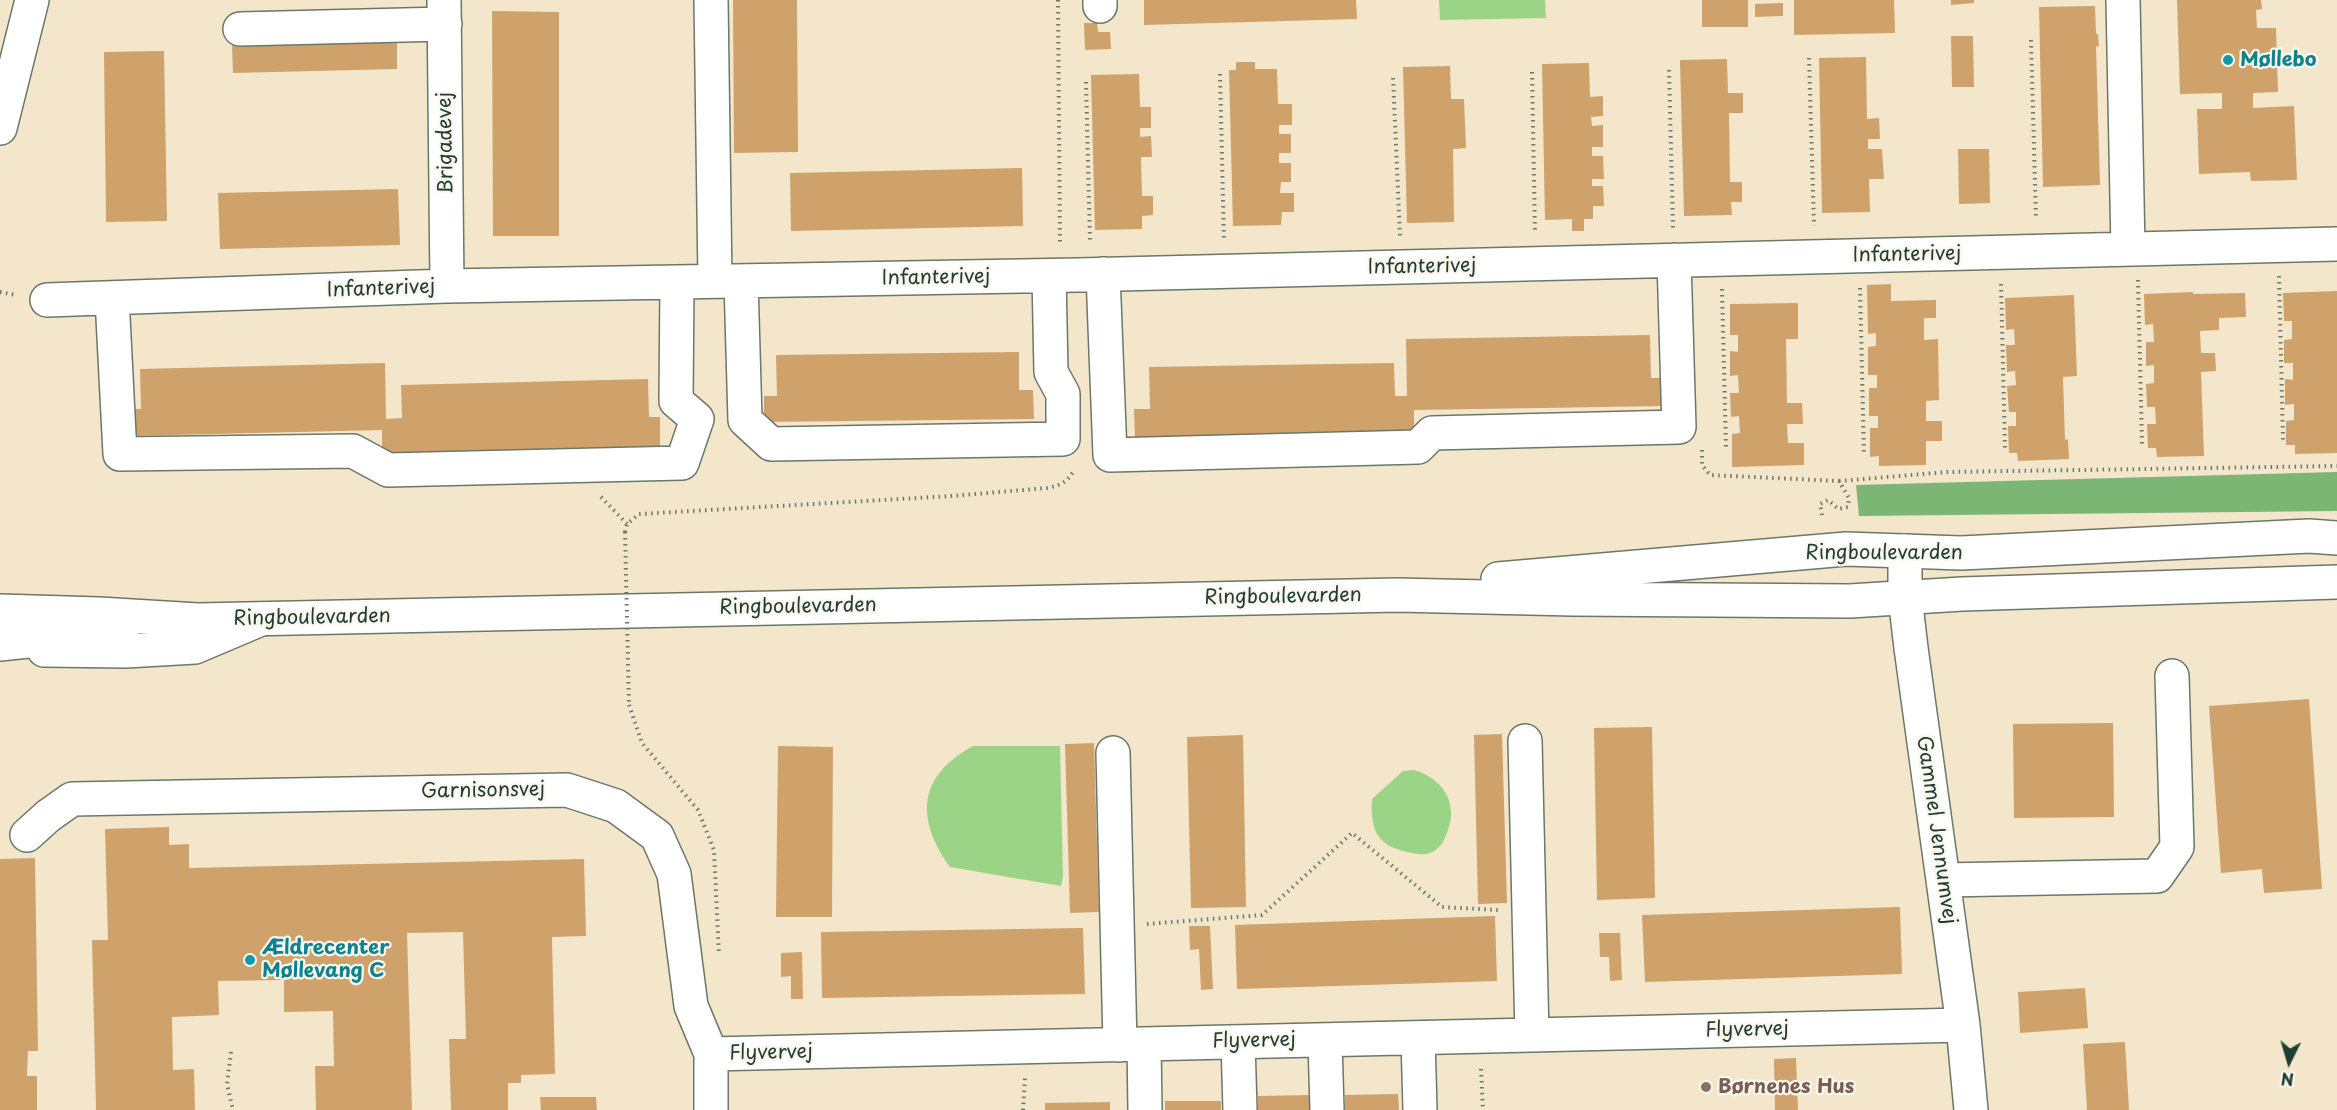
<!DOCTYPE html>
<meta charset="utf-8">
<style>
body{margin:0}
#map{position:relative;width:2337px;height:1110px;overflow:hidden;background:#f3e6cb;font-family:"Playpen Sans",sans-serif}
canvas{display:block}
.north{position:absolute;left:2259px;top:1032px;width:60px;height:60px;-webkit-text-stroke:4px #fbf7ec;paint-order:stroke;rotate:185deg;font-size:16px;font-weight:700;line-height:24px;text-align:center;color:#1f3d34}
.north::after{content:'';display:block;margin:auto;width:21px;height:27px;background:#1f3d34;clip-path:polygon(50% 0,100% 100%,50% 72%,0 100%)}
</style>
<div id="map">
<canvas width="2337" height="1110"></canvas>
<div class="north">N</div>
</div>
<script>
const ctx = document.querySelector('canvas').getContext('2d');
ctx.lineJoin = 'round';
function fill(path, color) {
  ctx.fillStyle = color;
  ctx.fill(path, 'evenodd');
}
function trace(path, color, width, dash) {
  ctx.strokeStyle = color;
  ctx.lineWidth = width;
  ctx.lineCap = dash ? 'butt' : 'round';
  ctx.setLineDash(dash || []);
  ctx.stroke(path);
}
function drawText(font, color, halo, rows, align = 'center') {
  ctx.font = font + ' "Playpen Sans",sans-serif';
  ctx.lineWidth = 4.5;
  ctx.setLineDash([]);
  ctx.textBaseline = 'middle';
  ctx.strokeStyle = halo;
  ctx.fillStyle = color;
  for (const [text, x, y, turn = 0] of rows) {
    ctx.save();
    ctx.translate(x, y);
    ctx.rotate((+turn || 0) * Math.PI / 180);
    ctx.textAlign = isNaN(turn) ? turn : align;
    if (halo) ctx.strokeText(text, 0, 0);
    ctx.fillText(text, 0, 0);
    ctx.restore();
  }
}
const green = new Path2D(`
 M 1439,0 L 1545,0 L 1546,18 L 1440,20 Z
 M 973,746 L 1060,746 L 1063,877 L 1061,886 L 950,867 C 915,818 918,776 973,746 Z
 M 1414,770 C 1444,779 1459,804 1447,833 C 1444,840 1441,847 1434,851 C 1427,856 1419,854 1412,853 C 1378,847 1370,832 1372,799 L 1403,771 Z`);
const forest = new Path2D(`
 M 2337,472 L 2337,511 L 1859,516 L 1856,485 Z`);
const building = new Path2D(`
 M 733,0 L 797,0 L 798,152 L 734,153 Z
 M 1144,0 L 1356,0 L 1357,19 L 1144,25 Z
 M 1702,0 L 1748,0 L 1748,27 L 1702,27 Z
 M 1794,0 L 1894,0 L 1895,33 L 1794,35 Z
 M 1951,0 L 1974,0 L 1974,3 L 1951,5 Z
 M 2177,0 L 2261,0 L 2262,9 L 2256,10 L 2257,28 L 2276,28 L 2278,92 L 2253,93 L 2253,108 L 2294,106 L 2297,180 L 2251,181 L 2250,172 L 2199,174 L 2197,109 L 2222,109 L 2222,93 L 2180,94 Z
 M 1783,3 L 1783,16 L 1755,17 L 1755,4 Z
 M 2095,6 L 2096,34 L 2098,34 L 2099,47 L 2096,46 L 2100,185 L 2043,187 L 2039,7 Z
 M 492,11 L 559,12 L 559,236 L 493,236 Z
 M 1084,23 L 1097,23 L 1098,32 L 1110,32 L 1111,49 L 1085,50 Z
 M 1951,36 L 1973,36 L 1974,87 L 1952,87 Z
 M 397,41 L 397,69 L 233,73 L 232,45 Z
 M 164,51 L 167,221 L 106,222 L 104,52 Z
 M 1866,57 L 1867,119 L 1879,118 L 1880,139 L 1868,139 L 1868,149 L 1882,149 L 1884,179 L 1869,179 L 1870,212 L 1822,213 L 1819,58 Z
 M 1727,59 L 1728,93 L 1743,93 L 1743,113 L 1729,113 L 1730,182 L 1742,182 L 1742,202 L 1731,202 L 1732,215 L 1684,216 L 1680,60 Z
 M 1236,62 L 1255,62 L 1255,69 L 1277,69 L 1278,104 L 1292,104 L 1292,125 L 1279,125 L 1279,134 L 1291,134 L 1291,153 L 1279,153 L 1279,163 L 1291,163 L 1291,182 L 1281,182 L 1280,193 L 1294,193 L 1294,212 L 1282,212 L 1281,225 L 1233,226 L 1229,70 L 1236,70 Z
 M 1589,63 L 1590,97 L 1603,96 L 1603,116 L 1591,117 L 1592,126 L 1603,125 L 1603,147 L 1592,147 L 1592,156 L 1603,156 L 1604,179 L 1592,179 L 1592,186 L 1603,186 L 1604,206 L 1593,206 L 1593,219 L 1584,219 L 1584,231 L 1572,231 L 1572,219 L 1545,220 L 1542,64 Z
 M 1450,66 L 1451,99 L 1464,99 L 1466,148 L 1453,149 L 1454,222 L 1407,223 L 1403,67 Z
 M 1139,74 L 1140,107 L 1151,107 L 1151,128 L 1140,128 L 1140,137 L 1151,136 L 1152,157 L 1141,157 L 1142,196 L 1153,196 L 1153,215 L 1142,216 L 1142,229 L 1095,230 L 1091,75 Z
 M 1958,149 L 1989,149 L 1990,203 L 1959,204 Z
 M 1022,168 L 1023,226 L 791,231 L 790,173 Z
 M 398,189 L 400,245 L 220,249 L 218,193 Z
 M 1891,284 L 1891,301 L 1936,300 L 1936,318 L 1924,318 L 1924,340 L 1938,339 L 1939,400 L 1926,401 L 1926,421 L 1942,421 L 1942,441 L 1926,441 L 1926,465 L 1879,466 L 1879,456 L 1870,457 L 1870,428 L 1878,428 L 1878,416 L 1869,416 L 1869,388 L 1877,388 L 1877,375 L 1868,375 L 1868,347 L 1876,346 L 1876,333 L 1868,334 L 1867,285 Z
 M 2337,291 L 2337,453 L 2295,454 L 2295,445 L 2286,445 L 2286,421 L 2294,420 L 2294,404 L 2285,405 L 2285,379 L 2293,380 L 2293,363 L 2284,363 L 2284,340 L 2292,339 L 2292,321 L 2284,321 L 2283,293 Z
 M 2193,292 L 2193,294 L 2245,293 L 2246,317 L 2219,318 L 2219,330 L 2200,331 L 2201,353 L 2215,353 L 2216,371 L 2201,372 L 2204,456 L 2157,457 L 2156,448 L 2148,448 L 2147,424 L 2156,424 L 2155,407 L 2147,407 L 2146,384 L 2154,383 L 2154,365 L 2146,366 L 2146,342 L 2154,342 L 2153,324 L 2145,325 L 2144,294 Z
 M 2074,295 L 2077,376 L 2063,377 L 2065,440 L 2068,439 L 2069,459 L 2018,461 L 2017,453 L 2009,453 L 2008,426 L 2016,426 L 2016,412 L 2009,412 L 2007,386 L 2016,385 L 2015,371 L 2007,372 L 2006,345 L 2015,345 L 2014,329 L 2006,330 L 2005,298 Z
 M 1798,303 L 1798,339 L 1786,339 L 1787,403 L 1802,403 L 1803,424 L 1787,424 L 1788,443 L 1804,443 L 1804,465 L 1732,467 L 1732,434 L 1740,433 L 1739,416 L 1731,417 L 1730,393 L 1739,393 L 1738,375 L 1730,376 L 1730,351 L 1738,352 L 1738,335 L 1730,335 L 1730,304 Z
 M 1650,335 L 1651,378 L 1664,378 L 1665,406 L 1414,410 L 1414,434 L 1135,439 L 1134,409 L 1150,409 L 1149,367 L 1394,363 L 1395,396 L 1407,396 L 1406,339 Z
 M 1019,352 L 1019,390 L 1033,390 L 1034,419 L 764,422 L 764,396 L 777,396 L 776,355 Z
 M 385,363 L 386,419 L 402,418 L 401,385 L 648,379 L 649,417 L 660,417 L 660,449 L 382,456 L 382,430 L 129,436 L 128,409 L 141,409 L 140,369 Z
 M 2309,699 L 2322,889 L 2264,893 L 2262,869 L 2221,873 L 2209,706 Z
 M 2113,723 L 2114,817 L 2014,818 L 2013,724 Z
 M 1652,727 L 1655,898 L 1597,900 L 1594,728 Z
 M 1502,734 L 1507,903 L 1478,904 L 1474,735 Z
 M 1243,735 L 1246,907 L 1191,908 L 1187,737 Z
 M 1094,743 L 1099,912 L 1070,913 L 1065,744 Z
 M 778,746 L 833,747 L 832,917 L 776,917 Z
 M 169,827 L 169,845 L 189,844 L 189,868 L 584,859 L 586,936 L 552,937 L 555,1074 L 521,1075 L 521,1083 L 508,1083 L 508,1110 L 451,1110 L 449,1039 L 466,1039 L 463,932 L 407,933 L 412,1110 L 316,1110 L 315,1066 L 334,1066 L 333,1011 L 284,1012 L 284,980 L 218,981 L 219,1015 L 172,1017 L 173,1070 L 194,1069 L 195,1110 L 96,1110 L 92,940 L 108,940 L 105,829 Z
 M 35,858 L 38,1051 L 28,1051 L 27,1076 L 37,1076 L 37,1110 L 0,1110 L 0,859 Z
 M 1900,907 L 1902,974 L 1645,982 L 1642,915 Z
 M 1495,916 L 1497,981 L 1237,989 L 1235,925 Z
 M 1189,926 L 1210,926 L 1213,989 L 1201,990 L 1199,949 L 1190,950 Z
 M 1083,928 L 1085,994 L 822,998 L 821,932 Z
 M 1599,933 L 1620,933 L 1622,980 L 1610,981 L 1609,957 L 1600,957 Z
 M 802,952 L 803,999 L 791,999 L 791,976 L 781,977 L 781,953 Z
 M 2085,988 L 2088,1028 L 2020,1033 L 2018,992 Z
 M 2125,1042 L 2129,1110 L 2087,1110 L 2083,1044 Z
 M 1796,1058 L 1798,1110 L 1775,1110 L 1774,1059 Z
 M 1398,1094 L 1399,1110 L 1345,1110 L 1345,1095 Z
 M 1311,1095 L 1311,1110 L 1258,1110 L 1258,1096 Z
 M 540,1097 L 596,1097 L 597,1110 L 541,1110 Z
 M 1165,1101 L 1221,1101 L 1221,1110 L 1165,1110 Z
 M 1110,1102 L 1110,1110 L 1045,1110 L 1045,1103 Z`);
const path = new Path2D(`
 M 1058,0 L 1060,245
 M 2031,40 L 2036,219
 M 1809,58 L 1814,226
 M 1669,70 L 1673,228
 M 1532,72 L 1535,233
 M 1220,74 L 1224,241
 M 1393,78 L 1400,236
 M 1086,82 L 1090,244
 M 2279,276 L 2283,440
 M 2138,280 L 2142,444
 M 2001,284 L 2005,448
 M 1860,288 L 1864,455
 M 1722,289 L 1726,447
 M 0,292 L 16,295
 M 1702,450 L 1702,465 L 1710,475 L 1839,481 L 1849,498 L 1848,507 L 1838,509 L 1828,500 L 1820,504 L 1822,515 L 1824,518
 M 1839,481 L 1948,472 L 2337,466
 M 601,497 L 627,524
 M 625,532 L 627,524 L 639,514 L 952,496 L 1047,488 C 1059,486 1068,482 1074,470
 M 629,705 L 642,743 L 698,810 L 714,850 L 719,955
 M 1147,924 L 1262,915 L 1352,833 L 1442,907 L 1498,910
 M 231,1052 L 227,1084 L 233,1110
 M 1481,1069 L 1483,1110
 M 1023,1110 L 1025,1078`);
const minor = new Path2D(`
 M 444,0 L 447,286
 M 711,0 L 715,281
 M 1100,0 L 1100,6
 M 2123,0 L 2128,249
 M 240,29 L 445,24
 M 0,128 L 32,0
 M 1103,274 L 1110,455 L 1418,447 L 1432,433 L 1679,427 L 1674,260
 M 741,281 L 745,420 L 771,444 L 1063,439 L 1063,394 L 1051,372 L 1049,276
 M 112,298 L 120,454 L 353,451 L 388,470 L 682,463 L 697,419 L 676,401 L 677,282
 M 47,300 L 447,286 L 1078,275 L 2337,244
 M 1905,551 L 1905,597 L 1911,648 L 1963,1025 L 1971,1110
 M 44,650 L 126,651 L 195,647 L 261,619
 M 1525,741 L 1532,1035
 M 1113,753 L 1120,1045
 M 27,835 L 48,816 L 72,799 L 567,790 L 616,806 L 657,836 L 674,874 L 691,1006 L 711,1054 L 711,1110
 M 1943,880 L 2157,876 L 2177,847 L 2172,676
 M 1418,1038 L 1420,1110
 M 1325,1040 L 1327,1110
 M 1238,1042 L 1240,1110
 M 1144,1044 L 1145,1110
 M 711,1054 L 1963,1025`);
const major = new Path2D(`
 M 1498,579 L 1846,549 L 1961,553 L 2309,536 L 2337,538
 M 0,611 L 99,614 L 198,620 L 1397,595 L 1573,599 L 1850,601 L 1962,594 L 2337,582
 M 0,644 L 122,631`);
const pathBridge = new Path2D(`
 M 625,532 L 629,705`);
const markers = [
 [2228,60,6,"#0f9aa8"],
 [250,960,6,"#0f9aa8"],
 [1706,1087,6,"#8d6e63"]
];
const cultureNames = [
 ["Møllebo",2240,60],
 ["Ældrecenter",262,948],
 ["Møllevang C",262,971]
];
const streetNames = [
 ["Brigadevej",446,143,-91],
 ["Infanterivej",1907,255,-1],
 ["Infanterivej",1422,267,-1],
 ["Infanterivej",936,278,-1],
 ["Infanterivej",381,289,-2],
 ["Ringboulevarden",1884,553],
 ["Ringboulevarden",1283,597,-1],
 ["Ringboulevarden",798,607,-1],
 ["Ringboulevarden",312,618,-1],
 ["Garnisonsvej",483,791,-1],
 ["Gammel Jennumvej",1936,830,82],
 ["Flyvervej",1747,1030,-1],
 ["Flyvervej",1254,1041,-1],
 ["Flyvervej",771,1053,-1]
];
const educationNames = [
 ["Børnenes Hus",1718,1087]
];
fill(green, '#9bd487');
fill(forest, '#7cb674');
fill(building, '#cfa26b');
trace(minor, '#697869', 36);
trace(major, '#697869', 36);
trace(path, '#697869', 4, [1.5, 4.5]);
trace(minor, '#fff', 33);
trace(major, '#fff', 33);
trace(pathBridge, '#697869', 4, [1.5, 4.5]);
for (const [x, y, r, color] of markers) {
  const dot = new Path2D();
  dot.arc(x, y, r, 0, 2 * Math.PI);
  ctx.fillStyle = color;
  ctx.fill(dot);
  trace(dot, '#fbf7ec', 2);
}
drawText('bold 20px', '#0d838f', '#fbf7ec', cultureNames, 'left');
drawText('20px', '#1f3d34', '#fbf7ec', streetNames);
drawText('bold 20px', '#785e54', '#fbf7ec', educationNames, 'left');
</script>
